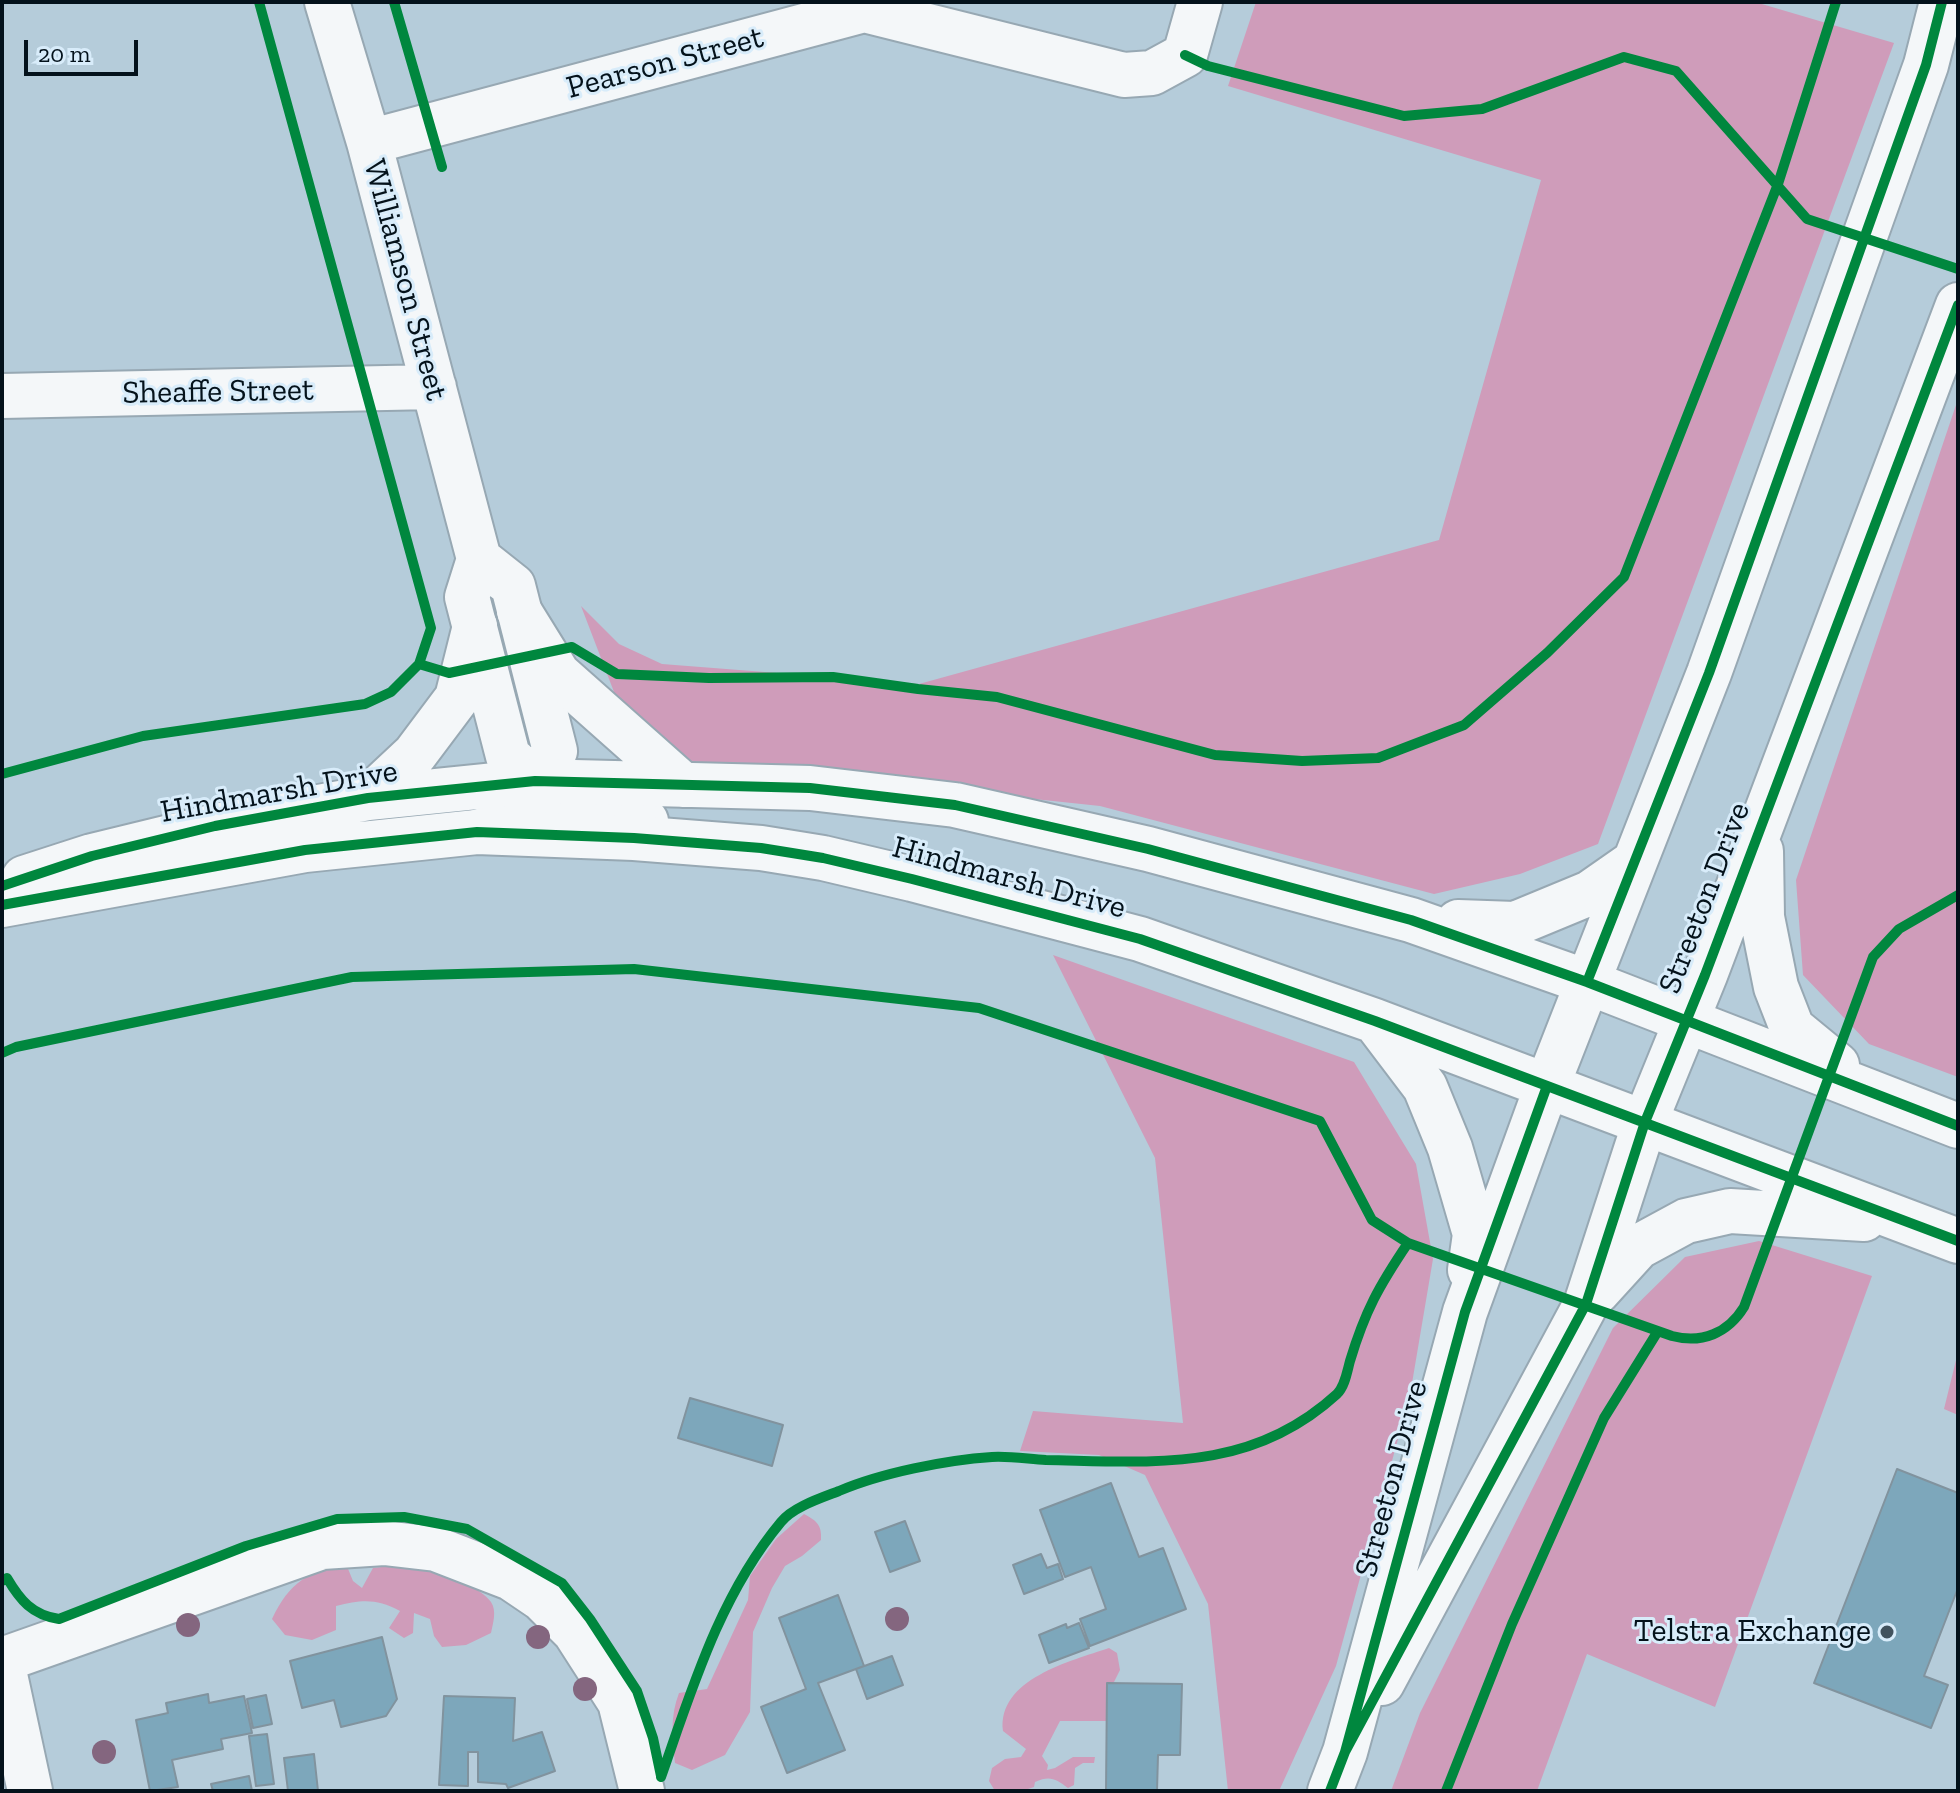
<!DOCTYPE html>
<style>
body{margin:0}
#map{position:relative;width:1960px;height:1793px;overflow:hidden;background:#b5ccda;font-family:"Zilla Slab",serif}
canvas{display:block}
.frame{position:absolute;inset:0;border:4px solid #04121b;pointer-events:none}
.scale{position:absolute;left:24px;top:40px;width:114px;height:36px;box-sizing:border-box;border:4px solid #04121b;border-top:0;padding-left:10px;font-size:24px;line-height:28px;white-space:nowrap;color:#04121b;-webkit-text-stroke:6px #d8ecfa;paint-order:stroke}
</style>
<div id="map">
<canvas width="1960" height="1793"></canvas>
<div class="frame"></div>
<div class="scale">20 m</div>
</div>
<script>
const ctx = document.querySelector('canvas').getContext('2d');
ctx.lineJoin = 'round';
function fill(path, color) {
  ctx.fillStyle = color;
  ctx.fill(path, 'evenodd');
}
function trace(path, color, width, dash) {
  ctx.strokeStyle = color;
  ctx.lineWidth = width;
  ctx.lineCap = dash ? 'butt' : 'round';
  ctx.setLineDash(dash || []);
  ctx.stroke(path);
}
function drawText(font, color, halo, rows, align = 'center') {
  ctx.font = font + ' "Zilla Slab",serif';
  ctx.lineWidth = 6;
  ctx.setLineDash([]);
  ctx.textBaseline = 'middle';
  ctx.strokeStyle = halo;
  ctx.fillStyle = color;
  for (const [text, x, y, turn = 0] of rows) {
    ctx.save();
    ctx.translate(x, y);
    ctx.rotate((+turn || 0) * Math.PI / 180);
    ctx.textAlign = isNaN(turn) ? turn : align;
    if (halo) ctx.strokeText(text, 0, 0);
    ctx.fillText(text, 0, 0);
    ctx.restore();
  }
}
const green = new Path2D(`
 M 1256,2 L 1755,2 L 1894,43 L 1598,844 L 1520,874 L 1434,894 L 1100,806 L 639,757 L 581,606 L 619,644 L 662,664 L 919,684 L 1439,540 L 1541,180 L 1228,86 Z
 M 1958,399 L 1958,1077 L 1869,1044 L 1803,975 L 1796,880 Z
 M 1053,955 L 1354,1062 L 1416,1164 L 1433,1259 L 1410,1395 L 1336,1666 L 1279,1791 L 1228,1791 L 1208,1604 L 1145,1475 L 1099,1455 L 1020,1451 L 1033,1411 L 1183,1423 L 1155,1158 Z
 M 1759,1241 L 1872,1276 L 1715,1707 L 1587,1654 L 1537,1791 L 1391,1791 L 1420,1713 L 1613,1328 L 1685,1257 Z
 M 1958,1352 L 1958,1415 L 1944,1409 Z
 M 804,1514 C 817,1521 822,1525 821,1540 L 802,1556 L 785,1566 L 772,1588 L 753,1632 L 750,1712 L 725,1755 L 692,1770 L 675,1763 C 672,1739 670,1716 679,1693 L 707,1689 L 748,1600 L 750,1576 L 776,1539 Z
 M 344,1559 L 353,1581 L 362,1588 L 373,1568 C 391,1566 407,1564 424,1567 C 442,1570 481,1588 491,1602 C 497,1611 493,1623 491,1633 L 466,1645 L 442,1647 L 434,1636 L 430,1619 L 414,1613 L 413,1633 L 404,1638 L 389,1628 L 400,1611 C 376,1598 361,1600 336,1606 L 336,1630 L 312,1640 L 285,1635 L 272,1619 C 290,1581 307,1575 344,1559 Z
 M 1109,1648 L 1117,1653 L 1120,1670 L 1112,1686 L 1106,1721 L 1060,1721 L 1042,1756 L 1048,1765 L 1047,1770 L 1055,1768 L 1073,1757 L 1095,1757 L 1094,1763 L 1083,1763 L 1075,1768 L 1074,1785 L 1068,1788 C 1056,1779 1050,1775 1035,1782 L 1034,1787 L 1022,1791 L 995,1791 L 989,1781 L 992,1768 L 1005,1759 L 1021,1757 L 1026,1749 L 1003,1731 C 997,1679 1071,1661 1109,1648 Z`);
const building = new Path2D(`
 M 690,1398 L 783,1425 L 772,1466 L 678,1438 Z
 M 1897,1469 L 1958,1493 L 1958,1588 L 1924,1676 L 1948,1685 L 1931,1728 L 1814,1683 Z
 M 1111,1483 L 1139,1557 L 1163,1548 L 1186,1609 L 1090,1646 L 1080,1619 L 1106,1609 L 1091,1567 L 1065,1577 L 1040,1510 Z
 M 905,1521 L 920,1561 L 890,1572 L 875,1532 Z
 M 1041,1554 L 1047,1568 L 1058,1564 L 1063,1579 L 1024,1594 L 1013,1565 Z
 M 838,1595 L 864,1666 L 818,1683 L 845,1750 L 787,1773 L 761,1707 L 806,1689 L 779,1618 Z
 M 1079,1623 L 1089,1648 L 1049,1663 L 1039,1635 L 1066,1624 L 1067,1628 Z
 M 382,1637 L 397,1699 L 386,1716 L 341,1727 L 334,1700 L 302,1708 L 290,1661 Z
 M 892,1656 L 903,1685 L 867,1699 L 856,1669 Z
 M 1107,1683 L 1182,1684 L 1180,1755 L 1158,1755 L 1157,1791 L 1106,1791 Z
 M 208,1694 L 209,1703 L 244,1696 L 252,1733 L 221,1739 L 223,1749 L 172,1760 L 178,1787 L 150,1791 L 136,1720 L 168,1713 L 166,1703 Z
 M 266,1695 L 272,1724 L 253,1728 L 247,1699 Z
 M 444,1696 L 515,1698 L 513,1741 L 542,1732 L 555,1771 L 508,1788 L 506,1784 L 478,1782 L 478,1752 L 468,1752 L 468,1786 L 439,1785 Z
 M 267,1734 L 274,1784 L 256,1786 L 249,1736 Z
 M 314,1754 L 318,1791 L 288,1791 L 284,1758 Z
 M 249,1776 L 252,1791 L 213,1791 L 211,1784 Z`);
const minor = new Path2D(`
 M 327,2 L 369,142 L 479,559 L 467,597 L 508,756 L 535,781 L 553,808 L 646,821
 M 369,142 L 864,10 L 1124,75 L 1152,73 L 1185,55 L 1200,2
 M 2,396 L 434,387
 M 477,832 L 496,826 L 515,811 L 555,751 L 513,586 L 479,559
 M 2,1660 L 322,1547 L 384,1543 L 436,1549 L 511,1578 L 542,1599 L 575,1632 L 620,1702 L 642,1791
 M 2,1661 L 30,1791`);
const major = new Path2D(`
 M 519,611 L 558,674 L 683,785
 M 368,798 L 415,754 L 457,698 L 475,626
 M 1761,851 L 1762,917 L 1776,987 L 1792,1028 L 1837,1065
 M 24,878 L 92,856 L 215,826 L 368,798 L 535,781 L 810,788 L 955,805 L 1148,849 L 1411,920 L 1587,982 L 1958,1126
 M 2,905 L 305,850 L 477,832 L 634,838 L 761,848 L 823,858 L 912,879 L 1140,939 L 1375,1021 L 1958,1241
 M 1458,922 L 1515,924 L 1590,893 L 1633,863
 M 1375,1021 L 1425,1087 L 1450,1148 L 1475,1234 L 1470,1270
 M 1597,1292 L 1638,1247 L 1686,1221 L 1730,1211 L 1864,1219
 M 1382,1683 L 1586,1304 L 1645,1122 L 1705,975 L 1958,305
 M 1330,1791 L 1345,1752 L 1465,1312 L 1547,1086 L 1709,673 L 1926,65 L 1942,2`);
const cycleway = new Path2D(`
 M 259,2 L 431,628 L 419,664
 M 394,2 L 442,167
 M 1185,55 L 1208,66 L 1404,116 L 1482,109 L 1624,57 L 1676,71 L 1807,219 L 1958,269
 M 2,774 L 143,736 L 365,704 L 391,692 L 419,664 L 449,673 L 572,647 L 617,674 L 709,678 L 833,677 L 918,689 L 997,697 L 1215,755 L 1302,761 L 1378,758 L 1464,725 L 1547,653 L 1624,577 L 1778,184 L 1836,2
 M 2,886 L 92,856 L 215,826 L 368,798 L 535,781 L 810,788 L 955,805 L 1148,849 L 1411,920 L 1587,982 L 1958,1126
 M 2,905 L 305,850 L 477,832 L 634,838 L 761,848 L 823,858 L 912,879 L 1140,939 L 1375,1021 L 1958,1241
 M 1587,982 L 1709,673 L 1926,65 L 1942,2
 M 2,1053 L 16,1047 L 352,977 L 634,969 L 979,1008 L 1320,1121 L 1372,1220 L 1408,1243 L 1672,1336 C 1702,1344 1728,1333 1744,1307 L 1873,957 L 1899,929 L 1958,895
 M 2,1581 L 7,1578 C 20,1600 32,1615 59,1619 L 246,1546 L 337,1519 L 404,1517 L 467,1529 L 562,1583 L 590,1619 L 637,1691 L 653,1738 L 661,1776
 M 1345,1752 L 1586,1304 L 1645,1122 L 1705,975 L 1958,305
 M 661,1777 C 692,1689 720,1595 781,1522 C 793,1507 821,1498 839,1491 C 881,1473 946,1460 992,1457 C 1010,1456 1028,1459 1046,1460 C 1154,1462 1251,1473 1337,1394 C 1345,1386 1347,1372 1350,1361 C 1365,1311 1379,1286 1408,1243
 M 1330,1791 L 1345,1752 L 1465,1312 L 1547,1086
 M 1446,1791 L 1512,1624 L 1604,1418 L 1658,1331`);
const trees = [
 [897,1619],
 [188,1625],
 [538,1637],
 [585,1689],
 [104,1752]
];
const markers = [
 [1887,1632,8,"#42535e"]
];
const streetNames = [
 ["Pearson Street",665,63,-15],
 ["Williamson Street",405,280,75],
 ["Sheaffe Street",218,392,-1],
 ["Hindmarsh Drive",279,792,-10],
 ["Hindmarsh Drive",1009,878,15],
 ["Streeton Drive",1705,898,-69],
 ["Streeton Drive",1392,1479,-75]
];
const poiNames = [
 ["Telstra Exchange",1871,1632]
];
fill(green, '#cf9cba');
fill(building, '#7da7bb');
trace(building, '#81939e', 2);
trace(minor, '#97a8b3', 48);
trace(major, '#97a8b3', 48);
trace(minor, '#f4f7f9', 44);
trace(major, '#f4f7f9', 44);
trace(cycleway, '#00873e', 10);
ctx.fillStyle = '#84667f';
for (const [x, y] of trees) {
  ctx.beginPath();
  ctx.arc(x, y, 12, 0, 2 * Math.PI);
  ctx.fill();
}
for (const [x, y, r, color] of markers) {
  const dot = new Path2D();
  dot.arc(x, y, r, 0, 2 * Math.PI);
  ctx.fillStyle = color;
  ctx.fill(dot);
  trace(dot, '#d8ecfa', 3);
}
drawText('32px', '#04121b', '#d8ecfa', streetNames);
drawText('32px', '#04121b', '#d8ecfa', poiNames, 'right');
</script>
